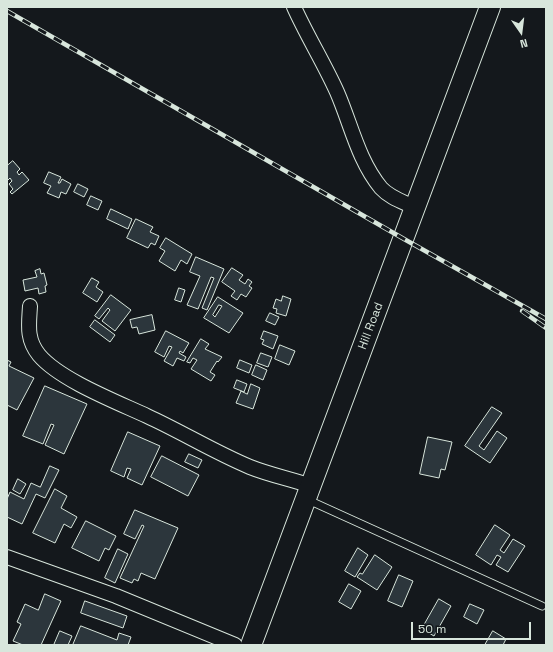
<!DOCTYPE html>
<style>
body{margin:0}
#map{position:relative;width:553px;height:652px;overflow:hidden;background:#14181c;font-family:"Space Grotesk",sans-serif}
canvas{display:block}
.frame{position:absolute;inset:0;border:8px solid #d8e6dc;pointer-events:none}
.north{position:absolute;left:501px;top:12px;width:40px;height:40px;-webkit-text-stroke:3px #14181c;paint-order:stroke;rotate:166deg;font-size:11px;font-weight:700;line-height:16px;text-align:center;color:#d8e6dc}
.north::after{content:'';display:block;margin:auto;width:14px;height:18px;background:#d8e6dc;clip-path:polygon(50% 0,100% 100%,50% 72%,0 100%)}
.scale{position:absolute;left:411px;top:622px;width:120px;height:18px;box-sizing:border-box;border:2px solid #d8e6dc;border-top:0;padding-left:5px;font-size:12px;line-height:14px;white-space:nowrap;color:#d8e6dc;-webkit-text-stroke:3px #14181c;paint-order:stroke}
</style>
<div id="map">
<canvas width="553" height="652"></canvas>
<div class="frame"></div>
<div class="north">N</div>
<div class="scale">50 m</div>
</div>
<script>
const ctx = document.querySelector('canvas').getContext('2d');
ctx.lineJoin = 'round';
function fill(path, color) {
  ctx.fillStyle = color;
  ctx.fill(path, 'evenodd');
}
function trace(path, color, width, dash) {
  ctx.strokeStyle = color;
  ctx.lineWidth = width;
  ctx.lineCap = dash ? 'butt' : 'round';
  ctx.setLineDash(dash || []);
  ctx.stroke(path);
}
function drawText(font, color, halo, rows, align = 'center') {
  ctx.font = font + ' "Space Grotesk",sans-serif';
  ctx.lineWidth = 3;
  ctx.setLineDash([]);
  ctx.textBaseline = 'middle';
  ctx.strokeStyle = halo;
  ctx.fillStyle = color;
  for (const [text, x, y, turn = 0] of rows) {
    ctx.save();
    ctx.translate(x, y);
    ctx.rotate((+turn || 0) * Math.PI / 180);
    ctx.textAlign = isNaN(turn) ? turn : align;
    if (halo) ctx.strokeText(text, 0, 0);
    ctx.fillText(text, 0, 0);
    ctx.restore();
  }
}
const building = new Path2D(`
 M 13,161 L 20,169 L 17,172 L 19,175 L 22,172 L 29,180 L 12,194 L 10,192 L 13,189 L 9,184 L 12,181 L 10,178 L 7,181 L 7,166 Z
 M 49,172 L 61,177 L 58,183 L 60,183 L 62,179 L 71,184 L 66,194 L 61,192 L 59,198 L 47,193 L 51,186 L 44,183 Z
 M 78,184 L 88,189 L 84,197 L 74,192 Z
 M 91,196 L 102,201 L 98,210 L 87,205 Z
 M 111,209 L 132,219 L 128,229 L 107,219 Z
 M 136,219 L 153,227 L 150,232 L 159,236 L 155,245 L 151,243 L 148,248 L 127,238 Z
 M 166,238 L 192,254 L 187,264 L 181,260 L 175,271 L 159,261 L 165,251 L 160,248 Z
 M 196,257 L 224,269 L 207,310 L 202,308 L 214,278 L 211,277 L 198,309 L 187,305 L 200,276 L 190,272 Z
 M 232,268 L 243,275 L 239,280 L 245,284 L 248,279 L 252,282 L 249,286 L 252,288 L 246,297 L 241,294 L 237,300 L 231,296 L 235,291 L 222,282 Z
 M 40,269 L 41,274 L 44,273 L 47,285 L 45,286 L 46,292 L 39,294 L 38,288 L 25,291 L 23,280 L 37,277 L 35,271 Z
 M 92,278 L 99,282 L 96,287 L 103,292 L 97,302 L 83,293 Z
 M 179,288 L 185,290 L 181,302 L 175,300 Z
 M 111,295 L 131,310 L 115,331 L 102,321 L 110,310 L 108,308 L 99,319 L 95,316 Z
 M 283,296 L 291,299 L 286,316 L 276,313 L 277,309 L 273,308 L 276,299 L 281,301 Z
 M 218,297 L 243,313 L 229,333 L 204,318 ZM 219,305 L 222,306 L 215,317 L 213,315 Z
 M 270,313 L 279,317 L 275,325 L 266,321 Z
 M 152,315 L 155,330 L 139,334 L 137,327 L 132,328 L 130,320 Z
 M 95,320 L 115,335 L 110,342 L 90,327 Z
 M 166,331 L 189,343 L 183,353 L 180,351 L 179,353 L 186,357 L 184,361 L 177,358 L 173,366 L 164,361 L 172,347 L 169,346 L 164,357 L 155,352 Z
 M 264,331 L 278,336 L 273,349 L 262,344 L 264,340 L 261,339 Z
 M 201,339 L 209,344 L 205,349 L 222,357 L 218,362 L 217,361 L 210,372 L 215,375 L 211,381 L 191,369 L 197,360 L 193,358 L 190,363 L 187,362 Z
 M 280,345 L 295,351 L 289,365 L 275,359 Z
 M 261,353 L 272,357 L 268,367 L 257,363 Z
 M 7,360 L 11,362 L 9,366 L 34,378 L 17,410 L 7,405 Z
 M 240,360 L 252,365 L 249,373 L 237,368 Z
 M 256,365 L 267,370 L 263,380 L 252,375 Z
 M 237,380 L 247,384 L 244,392 L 234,388 Z
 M 251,384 L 260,388 L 253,409 L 236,403 L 241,391 L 247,394 Z
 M 45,386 L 87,404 L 64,454 L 45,445 L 54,425 L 51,424 L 43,444 L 23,436 Z
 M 492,407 L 502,413 L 479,446 L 484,450 L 497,431 L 507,438 L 490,463 L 465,446 Z
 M 128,432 L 160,446 L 142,485 L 127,478 L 131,469 L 127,468 L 124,477 L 111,471 Z
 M 428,437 L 452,442 L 445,470 L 441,469 L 439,478 L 420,474 Z
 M 189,454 L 202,460 L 198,468 L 185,462 Z
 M 162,456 L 199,475 L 188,496 L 151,477 Z
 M 50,466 L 59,470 L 45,498 L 36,494 L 22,524 L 7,517 L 7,499 L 10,492 L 24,499 L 31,483 L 40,487 Z
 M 18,479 L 26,484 L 20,494 L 13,490 Z
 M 55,489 L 67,496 L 61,508 L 77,517 L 71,528 L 64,524 L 55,543 L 33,533 Z
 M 135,510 L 178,528 L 155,579 L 141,573 L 138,581 L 134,579 L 132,583 L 120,578 L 144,526 L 142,525 L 135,539 L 124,534 Z
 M 86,521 L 116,536 L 109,550 L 105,548 L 99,561 L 72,548 Z
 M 495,525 L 510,535 L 500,550 L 504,553 L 513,539 L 525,546 L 508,572 L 496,565 L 501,557 L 497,555 L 491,565 L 476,555 Z
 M 358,548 L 368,555 L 355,577 L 345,571 Z
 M 118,549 L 128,554 L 115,583 L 105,578 Z
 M 375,555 L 392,567 L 377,590 L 357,577 L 360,573 L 362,574 Z
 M 399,575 L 413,581 L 402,607 L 388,601 Z
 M 349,584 L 361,591 L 351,609 L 339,602 Z
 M 45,594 L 61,601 L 41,645 L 23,645 L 13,641 L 21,624 L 17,622 L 25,604 L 38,610 Z
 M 439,599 L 451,606 L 434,636 L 422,629 Z
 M 85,601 L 127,616 L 123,628 L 81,613 Z
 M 470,604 L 484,610 L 477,624 L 464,617 Z
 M 81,626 L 117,640 L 119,633 L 131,637 L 128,645 L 73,645 Z
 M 60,631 L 72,636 L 68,645 L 54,645 Z
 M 493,631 L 506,639 L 503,645 L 485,645 Z`);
const service = new Path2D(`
 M 306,499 L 542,606`);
const minor = new Path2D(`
 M 294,7 C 307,36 324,63 337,92 C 351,124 358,160 381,188 C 390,198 404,202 416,208
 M 30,306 C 29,324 26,339 39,355 C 60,380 117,402 147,416 C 182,432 214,452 250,467 C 270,475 291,479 311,486
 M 7,557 L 116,596 L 235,645`);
const secondary = new Path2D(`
 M 251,645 L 490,7`);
const rail = new Path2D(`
 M 7,11 L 404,239 L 546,319
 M 522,311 L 546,328`);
const streetNames = [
 ["Hill Road",371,326,-69]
];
fill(building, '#2c363c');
trace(building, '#d8e6dc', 1);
trace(service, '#d8e6dc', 9);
trace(minor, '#d8e6dc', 16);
trace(secondary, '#d8e6dc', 22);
trace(service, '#14181c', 7);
trace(minor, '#14181c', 14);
trace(secondary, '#14181c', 20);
trace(rail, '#d8e6dc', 4.5);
trace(rail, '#14181c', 3, [9]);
drawText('12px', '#d8e6dc', '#14181c', streetNames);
</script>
